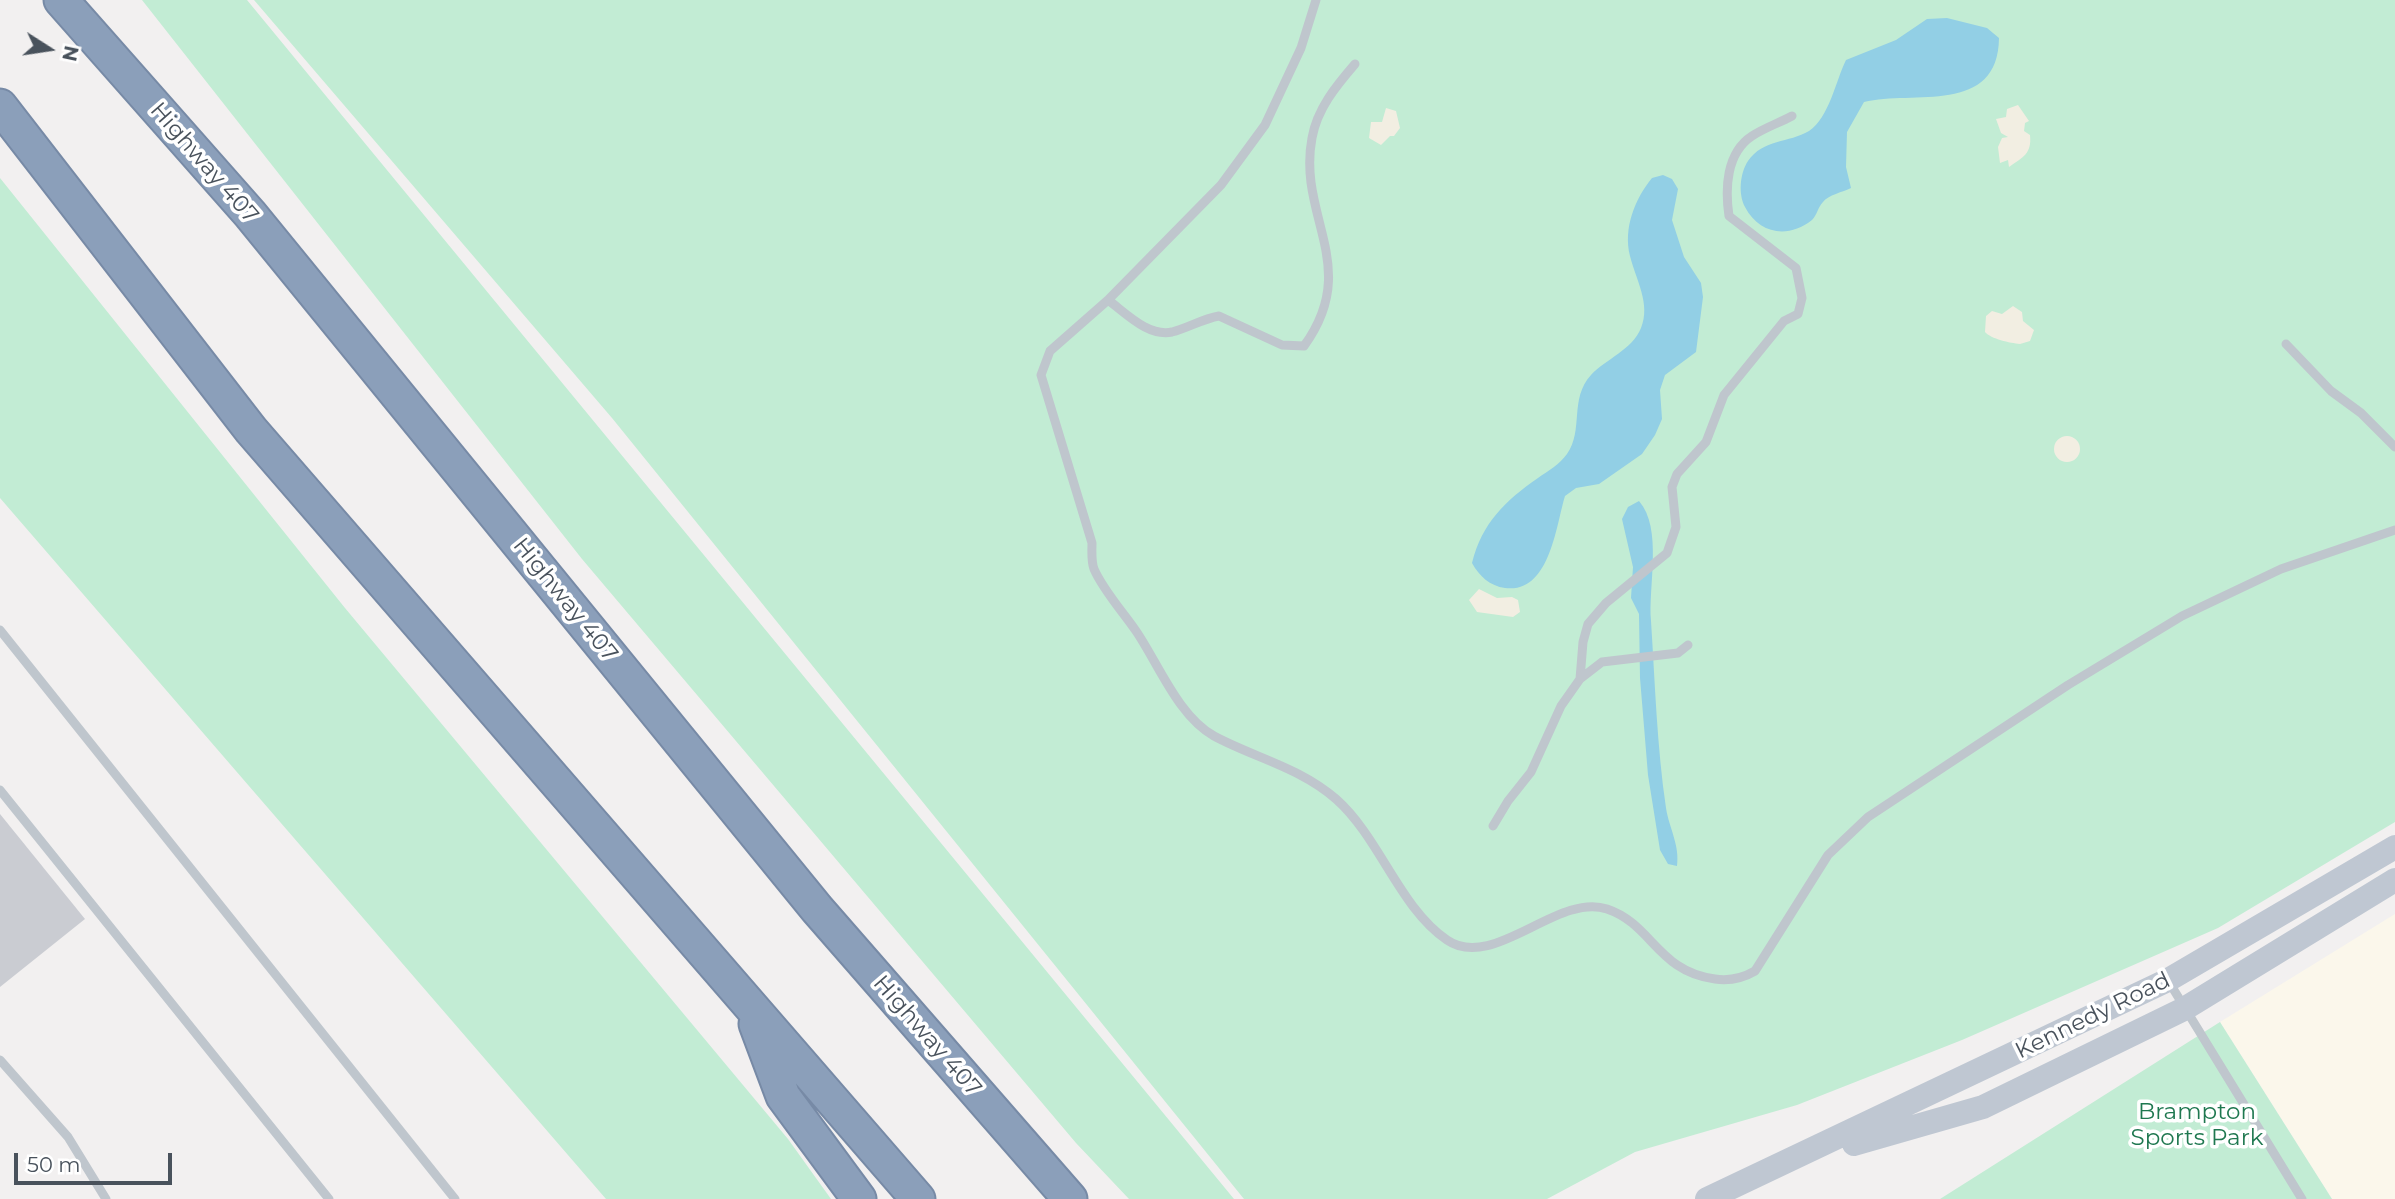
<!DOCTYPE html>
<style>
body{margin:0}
#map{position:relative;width:2395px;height:1199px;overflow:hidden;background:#f2f0f0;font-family:Montserrat,sans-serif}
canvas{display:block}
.north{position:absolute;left:14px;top:14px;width:70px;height:70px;-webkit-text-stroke:5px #fff;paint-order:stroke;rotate:102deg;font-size:19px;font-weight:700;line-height:28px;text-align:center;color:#49525c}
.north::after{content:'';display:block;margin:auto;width:24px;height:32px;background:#49525c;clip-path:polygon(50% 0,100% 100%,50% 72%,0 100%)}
.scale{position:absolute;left:14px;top:1153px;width:158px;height:32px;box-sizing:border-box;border:4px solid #49525c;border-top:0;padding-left:9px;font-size:21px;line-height:24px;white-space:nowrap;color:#49525c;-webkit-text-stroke:5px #fff;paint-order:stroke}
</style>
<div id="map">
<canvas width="2395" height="1199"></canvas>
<div class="north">N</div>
<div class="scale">50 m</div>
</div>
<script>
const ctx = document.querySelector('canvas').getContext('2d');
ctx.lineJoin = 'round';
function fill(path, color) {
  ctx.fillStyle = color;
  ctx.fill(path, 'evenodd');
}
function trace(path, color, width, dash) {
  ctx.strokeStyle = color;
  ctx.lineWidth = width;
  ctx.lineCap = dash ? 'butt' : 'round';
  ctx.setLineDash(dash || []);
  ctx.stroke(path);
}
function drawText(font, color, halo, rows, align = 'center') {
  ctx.font = font + ' Montserrat,sans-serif';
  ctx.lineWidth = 7;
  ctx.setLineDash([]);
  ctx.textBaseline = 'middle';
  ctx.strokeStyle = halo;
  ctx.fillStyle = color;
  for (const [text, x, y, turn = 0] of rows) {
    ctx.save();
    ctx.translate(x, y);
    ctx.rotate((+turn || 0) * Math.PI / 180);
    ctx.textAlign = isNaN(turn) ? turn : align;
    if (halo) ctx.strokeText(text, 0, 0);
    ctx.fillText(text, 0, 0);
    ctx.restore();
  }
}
const commercial = new Path2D(`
 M 2395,914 L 2395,1199 L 2332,1199 L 2220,1022 Z`);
const green = new Path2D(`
 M 142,0 L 247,0 L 1234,1199 L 1129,1199 L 1076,1143 L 582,559 Z
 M 254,0 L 2395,0 L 2395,822 L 2218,928 L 1962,1040 L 1797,1105 L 1635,1152 L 1547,1199 L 1244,1199 L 612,418 Z
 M 0,178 L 345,608 L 788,1139 L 831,1199 L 606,1199 L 0,498 Z
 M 2220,1022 L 2332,1199 L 1940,1199 Z`);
const sand = new Path2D(`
 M 2018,105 L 2029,121 L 2025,123 L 2024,131 L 2030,135 C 2032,154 2023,157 2009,167 L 2008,160 L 2000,163 L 1998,147 L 2002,138 L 2008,137 L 2001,133 L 1996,119 L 2006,117 L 2007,109 Z
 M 1386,108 L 1396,111 L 1400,128 L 1394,136 L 1390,136 L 1381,145 L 1369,138 L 1371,122 L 1382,122 Z
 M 2013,306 L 2022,312 L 2023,321 L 2034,330 L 2030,341 L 2020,344 C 2010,343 1991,339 1985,332 L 1986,316 L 1992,311 L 2002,314 Z
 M2054 449a13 13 0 1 1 26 0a13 13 0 1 1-26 0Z
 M 1479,589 L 1497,598 L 1512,597 L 1518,600 L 1520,612 L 1513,617 L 1477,612 L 1469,600 Z`);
const water = new Path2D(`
 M 1947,18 L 1987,28 L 1999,38 C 1998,116 1913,90 1864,102 L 1847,132 L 1846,167 L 1851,188 C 1843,192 1828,195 1823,202 C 1818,207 1817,215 1812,220 C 1788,239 1759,234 1745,207 C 1738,194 1740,173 1748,161 C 1763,139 1789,143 1809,131 C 1829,118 1836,80 1846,60 L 1896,40 L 1927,19 Z
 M 1663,175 L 1672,179 L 1678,189 L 1672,220 L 1684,257 L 1701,283 L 1703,297 L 1696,352 L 1665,375 L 1660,390 L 1662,419 L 1655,435 L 1642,454 L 1599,484 L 1576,488 L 1565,496 C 1556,525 1550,594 1505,588 C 1490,586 1479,576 1472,563 C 1482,523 1505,501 1538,478 C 1548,471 1560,464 1567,454 C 1584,430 1569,399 1591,375 C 1606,359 1632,350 1641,328 C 1651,304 1636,280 1630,256 C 1623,228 1635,199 1652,178 Z
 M 1639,501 C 1663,528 1648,587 1651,621 C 1655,683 1657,747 1666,808 C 1669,828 1680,845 1677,866 L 1668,864 L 1660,850 L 1648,775 L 1640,678 L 1639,614 L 1631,598 L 1633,567 L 1622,519 L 1628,507 Z`);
const building = new Path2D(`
 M 0,814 L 85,919 L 0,987 Z`);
const service = new Path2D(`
 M 1316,0 L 1301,48 L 1265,125 L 1221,185 L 1108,300 C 1126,313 1148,337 1172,332 C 1188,328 1202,319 1219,316 L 1282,345 L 1304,346 C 1362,266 1297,217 1312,138 C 1317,109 1336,86 1355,64
 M 1108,300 L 1050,351 L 1041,375 L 1092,543 C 1092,551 1091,561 1094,569 C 1103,590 1123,612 1136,631 C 1158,663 1178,716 1214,736 C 1255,758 1299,767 1336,799 C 1380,838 1399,907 1447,940 C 1493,972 1558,892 1607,909 C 1652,924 1658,972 1715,979 C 1729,981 1743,978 1755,971 L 1828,855 L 1868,817 L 2068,685 L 2182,616 L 2281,569 L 2395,530
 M 2286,344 L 2331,391 L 2361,413 L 2395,447
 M 0,630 L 455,1199
 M 1580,679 L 1583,642 L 1588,624 L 1606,603 L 1667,553 L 1676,527 L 1672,487 L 1677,474 L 1706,442 L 1724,395 L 1784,321 L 1798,314 L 1802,298 L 1796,268 L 1729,216 C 1725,189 1726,153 1752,136 C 1764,128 1779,123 1792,116
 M 0,790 L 329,1199
 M 1493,826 L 1508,801 L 1531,772 L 1561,706 L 1580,679 L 1602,662 L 1678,653 L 1688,645
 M 2169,982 L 2302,1199
 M 0,1060 L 68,1137 L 106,1199`);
const secondary = new Path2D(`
 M 1854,1144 L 1983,1107 L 2184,1009 L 2395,880
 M 1707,1199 L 2168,980 L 2395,847`);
const motorway = new Path2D(`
 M 61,0 L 250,214 L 817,909 L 1070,1199
 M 0,106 L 251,430 L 918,1199
 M 756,1024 L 783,1096 L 859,1199`);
const streetNames = [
 ["Highway 407",204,163,49],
 ["Highway 407",565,600,51],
 ["Kennedy Road",2093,1016,-26],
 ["Highway 407",927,1036,49]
];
const parkNames = [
 ["Brampton",2197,1112],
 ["Sports Park",2197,1138]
];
fill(commercial, '#fbf7eb');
fill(green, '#c2ecd4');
fill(sand, '#f2eee2');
fill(water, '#92cfe5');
fill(building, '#caccd2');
trace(motorway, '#778aa6', 37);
trace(service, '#bfc6cd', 9);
trace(secondary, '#bfc7d2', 24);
trace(motorway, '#8b9fba', 33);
drawText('23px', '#49525c', '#fff', streetNames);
drawText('23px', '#1f7850', '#fff', parkNames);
</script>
